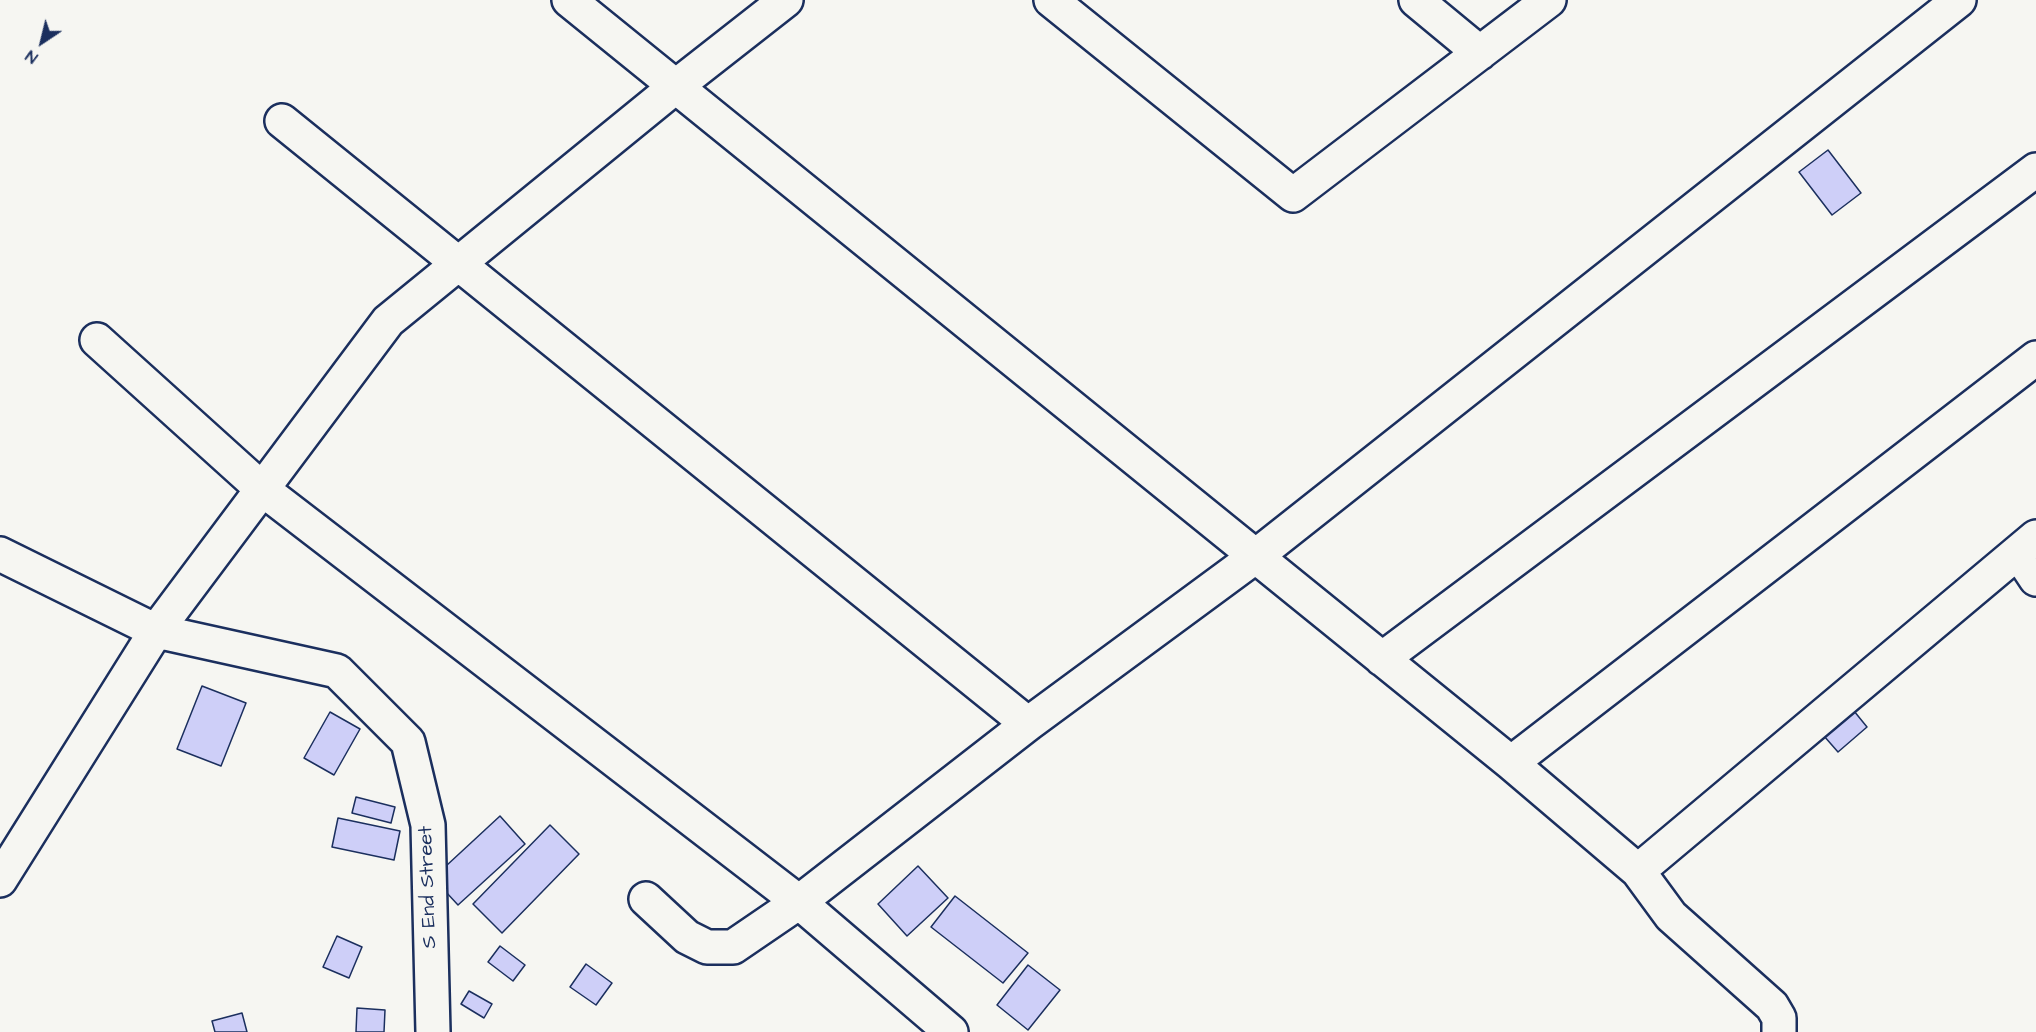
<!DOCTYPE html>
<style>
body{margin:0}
#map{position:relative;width:2036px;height:1032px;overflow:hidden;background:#f6f6f2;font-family:"Architects Daughter",sans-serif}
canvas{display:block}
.north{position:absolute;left:12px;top:12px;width:60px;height:60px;-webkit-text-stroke:4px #f6f6f2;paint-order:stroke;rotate:215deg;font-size:16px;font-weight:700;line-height:24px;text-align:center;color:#1b2f5e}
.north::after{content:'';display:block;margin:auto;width:21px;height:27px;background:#1b2f5e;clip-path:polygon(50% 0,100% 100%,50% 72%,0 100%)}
</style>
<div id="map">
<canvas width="2036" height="1032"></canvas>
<div class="north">N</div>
</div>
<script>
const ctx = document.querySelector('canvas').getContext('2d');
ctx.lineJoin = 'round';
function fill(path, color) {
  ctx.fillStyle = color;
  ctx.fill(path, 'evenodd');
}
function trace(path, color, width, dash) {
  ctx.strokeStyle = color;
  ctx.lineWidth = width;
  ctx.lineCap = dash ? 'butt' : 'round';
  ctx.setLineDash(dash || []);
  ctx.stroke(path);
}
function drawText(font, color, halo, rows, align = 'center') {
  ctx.font = font + ' "Architects Daughter",sans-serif';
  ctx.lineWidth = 4.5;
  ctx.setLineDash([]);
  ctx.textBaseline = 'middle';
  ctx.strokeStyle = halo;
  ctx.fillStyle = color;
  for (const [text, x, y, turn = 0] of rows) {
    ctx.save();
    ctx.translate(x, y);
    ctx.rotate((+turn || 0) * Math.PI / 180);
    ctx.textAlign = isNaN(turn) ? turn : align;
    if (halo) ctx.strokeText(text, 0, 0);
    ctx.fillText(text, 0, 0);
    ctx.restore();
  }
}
const building = new Path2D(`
 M 1828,150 L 1861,193 L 1832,215 L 1799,172 Z
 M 202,686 L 246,703 L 221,766 L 177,749 Z
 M 1854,711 L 1867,727 L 1838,752 L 1824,736 Z
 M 330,712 L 360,729 L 334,775 L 304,758 Z
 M 356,797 L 395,807 L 391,823 L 352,813 Z
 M 500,816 L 525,844 L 458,905 L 433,878 Z
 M 338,818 L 400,831 L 394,860 L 332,847 Z
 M 550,825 L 579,854 L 502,933 L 473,904 Z
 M 918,866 L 948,898 L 907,936 L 878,904 Z
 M 955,896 L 1028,953 L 1003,983 L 931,927 Z
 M 337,936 L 362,947 L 349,978 L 323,967 Z
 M 500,946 L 525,965 L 513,981 L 488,962 Z
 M 586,964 L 612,983 L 596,1005 L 570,987 Z
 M 1028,965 L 1060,990 L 1028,1030 L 997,1005 Z
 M 469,991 L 492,1004 L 484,1018 L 461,1004 Z
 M 357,1008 L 385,1010 L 384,1032 L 356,1032 Z
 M 242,1013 L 247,1032 L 215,1032 L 212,1021 Z`);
const minor = new Path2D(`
 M 569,0 L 1511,763 L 1638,871 L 1671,916 L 1772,1006 L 1779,1018 L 1779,1032
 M 1051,0 L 1293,195 L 1549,0
 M 1416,0 L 1480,53
 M 282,121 L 1028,724
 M 97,340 L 262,489 L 799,902 L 1028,724 L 1256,556 L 1959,0
 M 2018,552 L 2036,579
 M 0,554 L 156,631 L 337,671 L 408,742 L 428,825 L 433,1032
 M 1382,659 L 2036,170
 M 1511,763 L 2036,358
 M 1638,871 L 2036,537
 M 0,880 L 156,631 L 388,321 L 675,87 L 786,0
 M 646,899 L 687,937 L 707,947 L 733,947 L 799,902 L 951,1032`);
const streetNames = [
 ["S End Street",429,887,-92]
];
fill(building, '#cecff8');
trace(building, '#1b2f5e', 1.5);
trace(minor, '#1b2f5e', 38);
trace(minor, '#f6f6f2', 33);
drawText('20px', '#1b2f5e', '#f6f6f2', streetNames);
</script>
